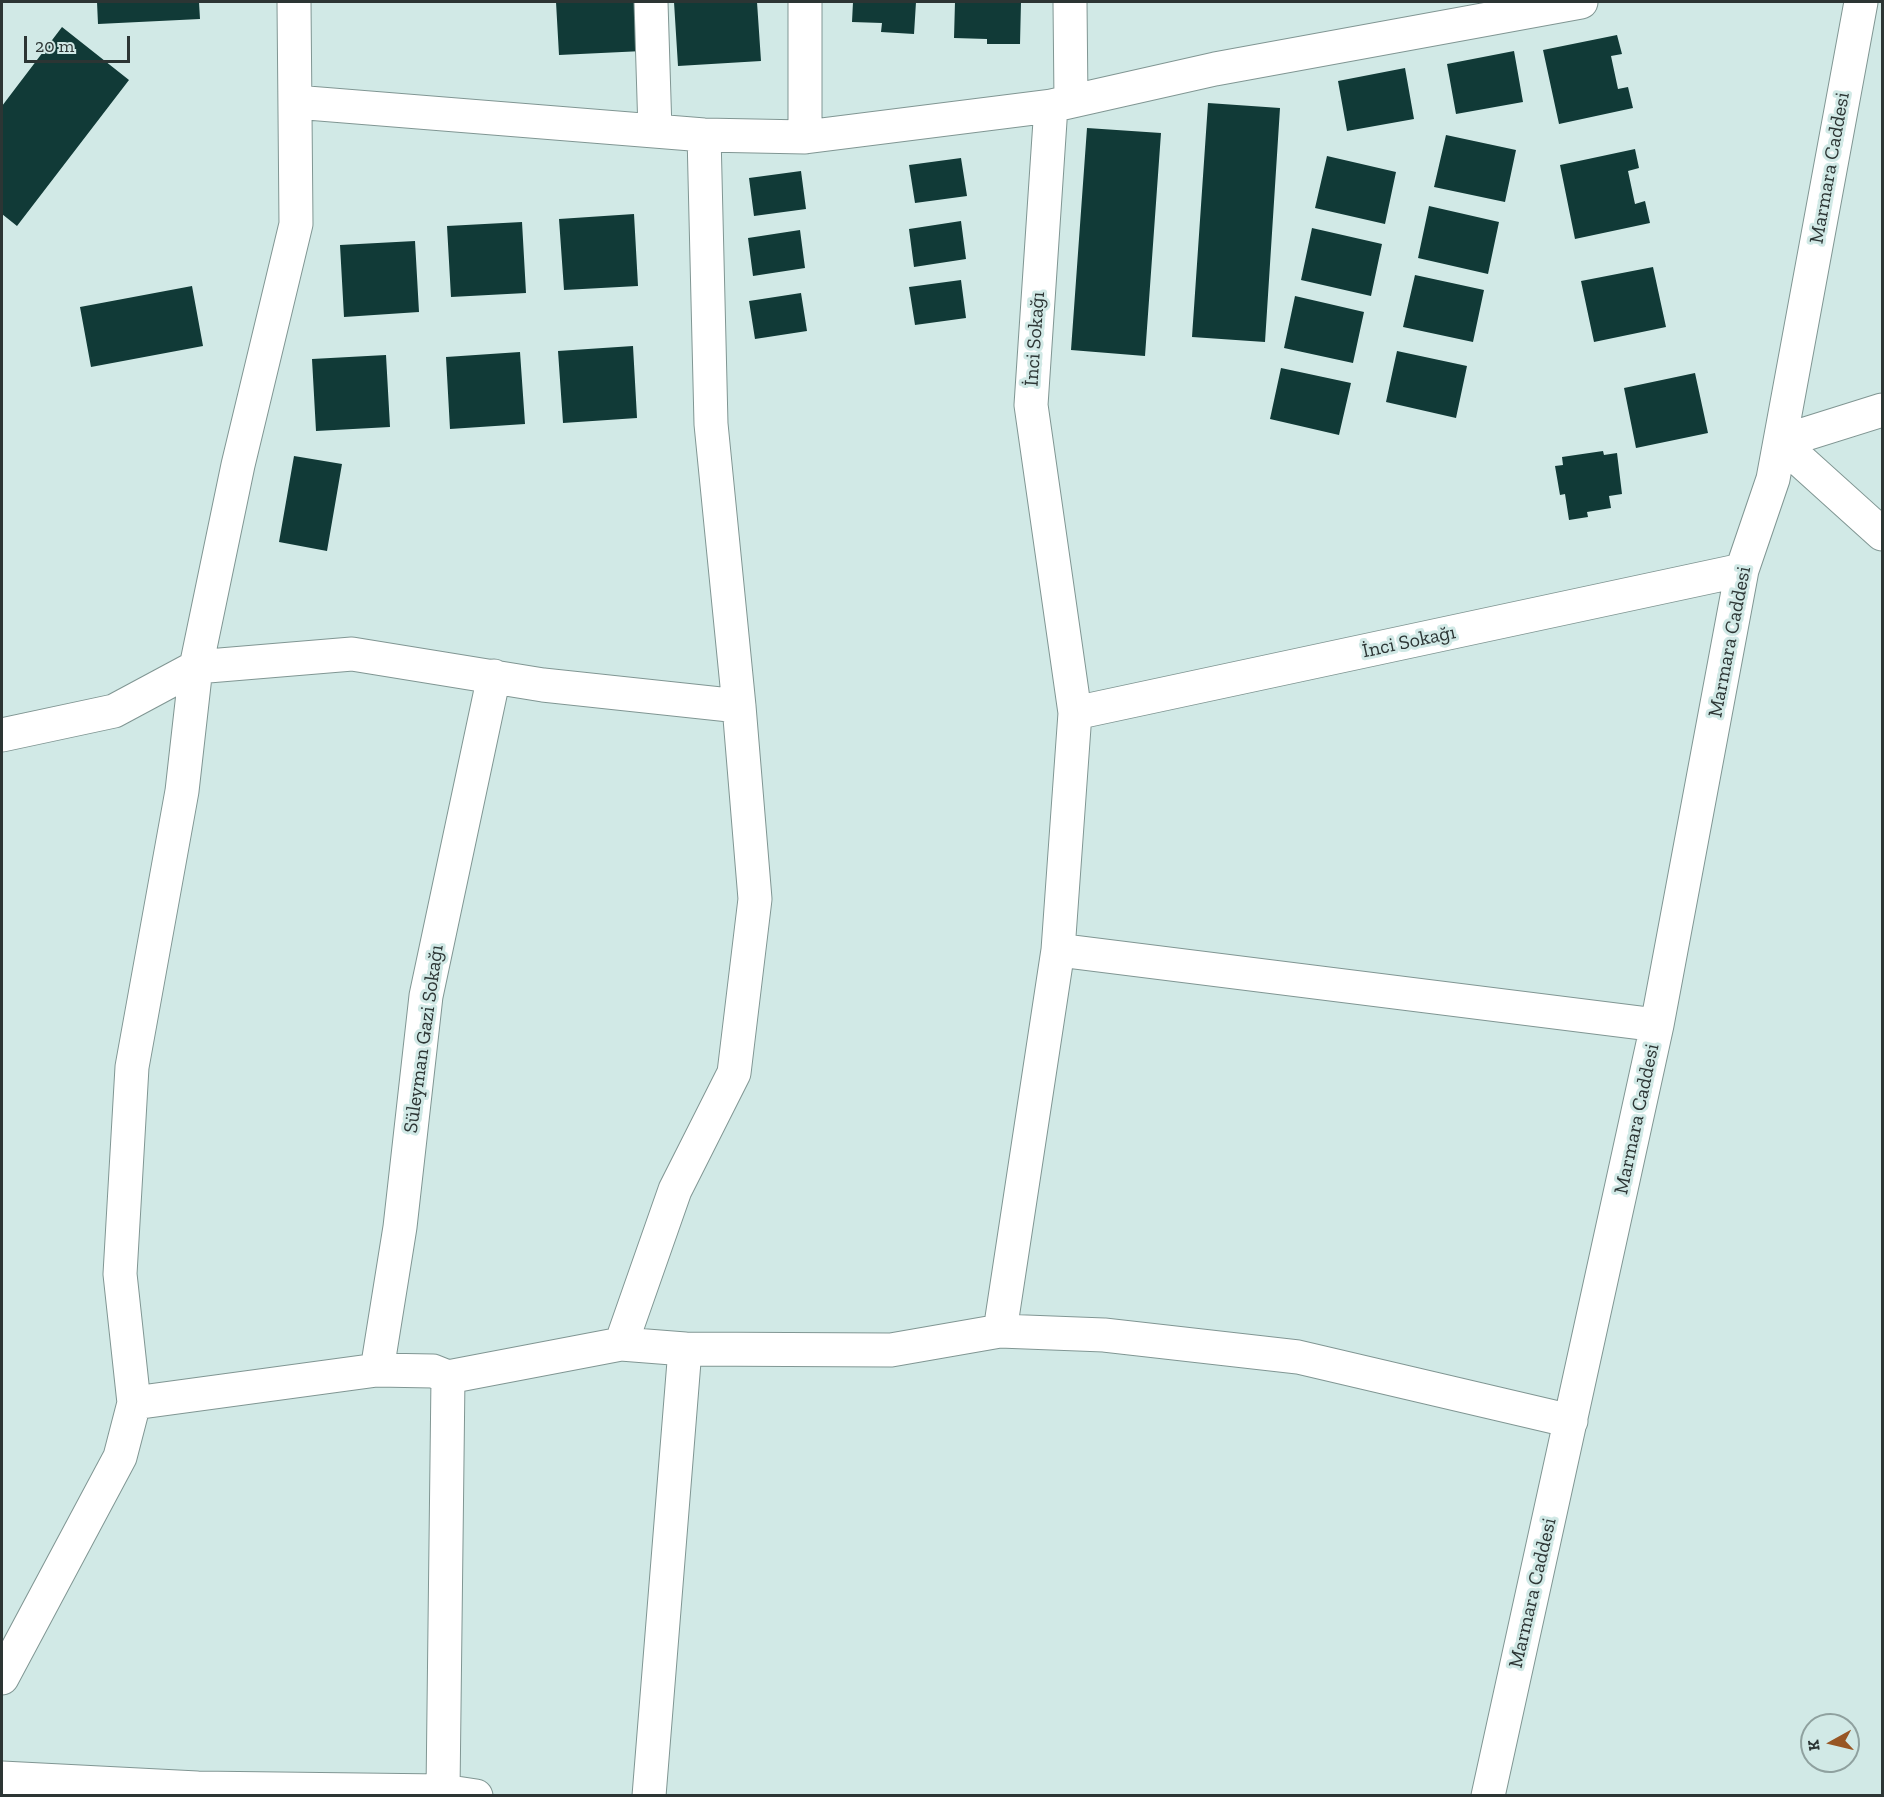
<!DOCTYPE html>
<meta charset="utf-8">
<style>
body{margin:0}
#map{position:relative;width:1884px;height:1797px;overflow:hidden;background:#d1e9e6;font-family:"Zilla Slab",serif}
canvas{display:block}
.frame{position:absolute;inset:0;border:3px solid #2c3534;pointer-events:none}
.north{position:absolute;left:1800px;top:1713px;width:60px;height:60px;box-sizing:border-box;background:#d1e9e6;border:2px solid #8fa19f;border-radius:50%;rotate:262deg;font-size:16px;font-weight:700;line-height:24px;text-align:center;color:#2c3534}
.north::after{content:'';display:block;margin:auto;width:21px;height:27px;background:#985624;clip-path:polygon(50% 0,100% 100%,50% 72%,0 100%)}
.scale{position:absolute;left:24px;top:36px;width:106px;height:27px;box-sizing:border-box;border:3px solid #2c3534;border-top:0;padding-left:8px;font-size:18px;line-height:21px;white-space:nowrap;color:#2c3534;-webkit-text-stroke:4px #d1e9e6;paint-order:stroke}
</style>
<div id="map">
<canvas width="1884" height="1797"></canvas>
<div class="frame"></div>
<div class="north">K</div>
<div class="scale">20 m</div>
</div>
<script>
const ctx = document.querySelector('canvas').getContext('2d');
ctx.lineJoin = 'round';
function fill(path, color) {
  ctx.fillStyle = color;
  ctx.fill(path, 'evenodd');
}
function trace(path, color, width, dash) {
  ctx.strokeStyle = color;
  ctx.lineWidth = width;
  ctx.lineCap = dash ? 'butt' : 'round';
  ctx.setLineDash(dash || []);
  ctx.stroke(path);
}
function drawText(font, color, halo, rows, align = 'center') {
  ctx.font = font + ' "Zilla Slab",serif';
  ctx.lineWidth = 6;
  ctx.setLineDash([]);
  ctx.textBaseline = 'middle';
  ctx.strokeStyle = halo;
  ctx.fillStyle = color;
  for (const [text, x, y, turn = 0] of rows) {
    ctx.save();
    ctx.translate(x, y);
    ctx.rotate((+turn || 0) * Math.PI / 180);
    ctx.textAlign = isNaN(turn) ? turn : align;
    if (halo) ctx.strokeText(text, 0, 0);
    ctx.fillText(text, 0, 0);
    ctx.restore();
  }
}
const building = new Path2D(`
 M 97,2 L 199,2 L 200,19 L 98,24 Z
 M 556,2 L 641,2 L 643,51 L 559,55 Z
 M 674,2 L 757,2 L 761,61 L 678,66 Z
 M 853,2 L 916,2 L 914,34 L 881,32 L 882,23 L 852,22 Z
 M 955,2 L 1021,2 L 1020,44 L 987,44 L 987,39 L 954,38 Z
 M 62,27 L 129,80 L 17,226 L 2,214 L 2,106 Z
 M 1617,35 L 1622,54 L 1611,56 L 1618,89 L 1628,87 L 1633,108 L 1559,124 L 1543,50 Z
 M 1514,51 L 1523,102 L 1456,114 L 1447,64 Z
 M 1405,68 L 1414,119 L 1347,131 L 1338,81 Z
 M 1208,103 L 1280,108 L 1265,342 L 1192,337 Z
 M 1087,128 L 1161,133 L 1145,356 L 1071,350 Z
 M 1446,135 L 1516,150 L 1505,202 L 1434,187 Z
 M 1635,149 L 1639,168 L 1628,171 L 1635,204 L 1645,201 L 1650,223 L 1575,239 L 1560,165 Z
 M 1327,156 L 1396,172 L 1385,224 L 1315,208 Z
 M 961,158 L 967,196 L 915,203 L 909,165 Z
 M 801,171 L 806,209 L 754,216 L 749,178 Z
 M 1429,206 L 1499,222 L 1488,274 L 1418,258 Z
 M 634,214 L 638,286 L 564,290 L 559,219 Z
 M 961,221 L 966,259 L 914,267 L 909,229 Z
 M 522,222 L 526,293 L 451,297 L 447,226 Z
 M 1312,228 L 1382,244 L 1371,296 L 1301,280 Z
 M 800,230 L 805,268 L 753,276 L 748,238 Z
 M 415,241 L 419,312 L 344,317 L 340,245 Z
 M 1653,267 L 1666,327 L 1594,342 L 1581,281 Z
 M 1415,275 L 1484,290 L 1473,342 L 1403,327 Z
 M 961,280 L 966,318 L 915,325 L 909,287 Z
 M 192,286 L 203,346 L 91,367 L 80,307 Z
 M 801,293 L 807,331 L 755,339 L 749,301 Z
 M 1295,296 L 1364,312 L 1353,363 L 1284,348 Z
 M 633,346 L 637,418 L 563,423 L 558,351 Z
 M 1397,351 L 1467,366 L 1456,418 L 1386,402 Z
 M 520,352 L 525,424 L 450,429 L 446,357 Z
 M 386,355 L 390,427 L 316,431 L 312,359 Z
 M 1281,368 L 1351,383 L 1339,435 L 1270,419 Z
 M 1695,373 L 1708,433 L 1636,448 L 1624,388 Z
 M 1603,451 L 1604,455 L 1617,453 L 1622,494 L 1609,496 L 1611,508 L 1587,512 L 1588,517 L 1569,520 L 1565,494 L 1560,495 L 1555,466 L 1563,465 L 1562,457 Z
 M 294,456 L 342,464 L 327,551 L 279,542 Z`);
const minor = new Path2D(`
 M 651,2 L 655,131
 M 805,2 L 805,137
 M 1070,2 L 1071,101
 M 295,102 L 704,135 L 805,137 L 1051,106 L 1215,69 L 1581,2
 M 1780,442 L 1882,534
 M 1780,442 L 1882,410
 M 1075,713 L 1742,570
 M 2,735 L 114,711 L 196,667 L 352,654 L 543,685 L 739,706
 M 1058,950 L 1657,1025
 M 1000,1331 L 1058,950 L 1075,713 L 1031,405 L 1051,106
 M 621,1344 L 675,1190 L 734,1073 L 755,899 L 739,706 L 711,424 L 704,135
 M 377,1370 L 400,1227 L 426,996 L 494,676
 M 134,1403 L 377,1370 L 433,1371 L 448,1377 L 621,1344 L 685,1349
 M 2,1678 L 120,1457 L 134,1403 L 120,1274 L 132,1067 L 182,791 L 196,667 L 238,465 L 296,224 L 294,2
 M 2,1778 L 197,1788
 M 443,1791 L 448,1377
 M 196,1796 L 197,1788 L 443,1791 L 476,1796
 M 649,1796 L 685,1349 L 891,1350 L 1000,1331 L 1104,1335 L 1298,1357 L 1571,1421
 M 1488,1796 L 1657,1025 L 1742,570 L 1773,479 L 1861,2`);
const streetNames = [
 ["Marmara Caddesi",1830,168,-80],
 ["İnci Sokağı",1035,339,-86],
 ["İnci Sokağı",1409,642,-12],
 ["Marmara Caddesi",1730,642,-79],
 ["Süleyman Gazi Sokağı",424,1039,-82],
 ["Marmara Caddesi",1637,1119,-78],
 ["Marmara Caddesi",1533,1593,-77]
];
fill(building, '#113a37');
trace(minor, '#809693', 35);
trace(minor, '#fff', 33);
drawText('20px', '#2c3534', '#d1e9e6', streetNames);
</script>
